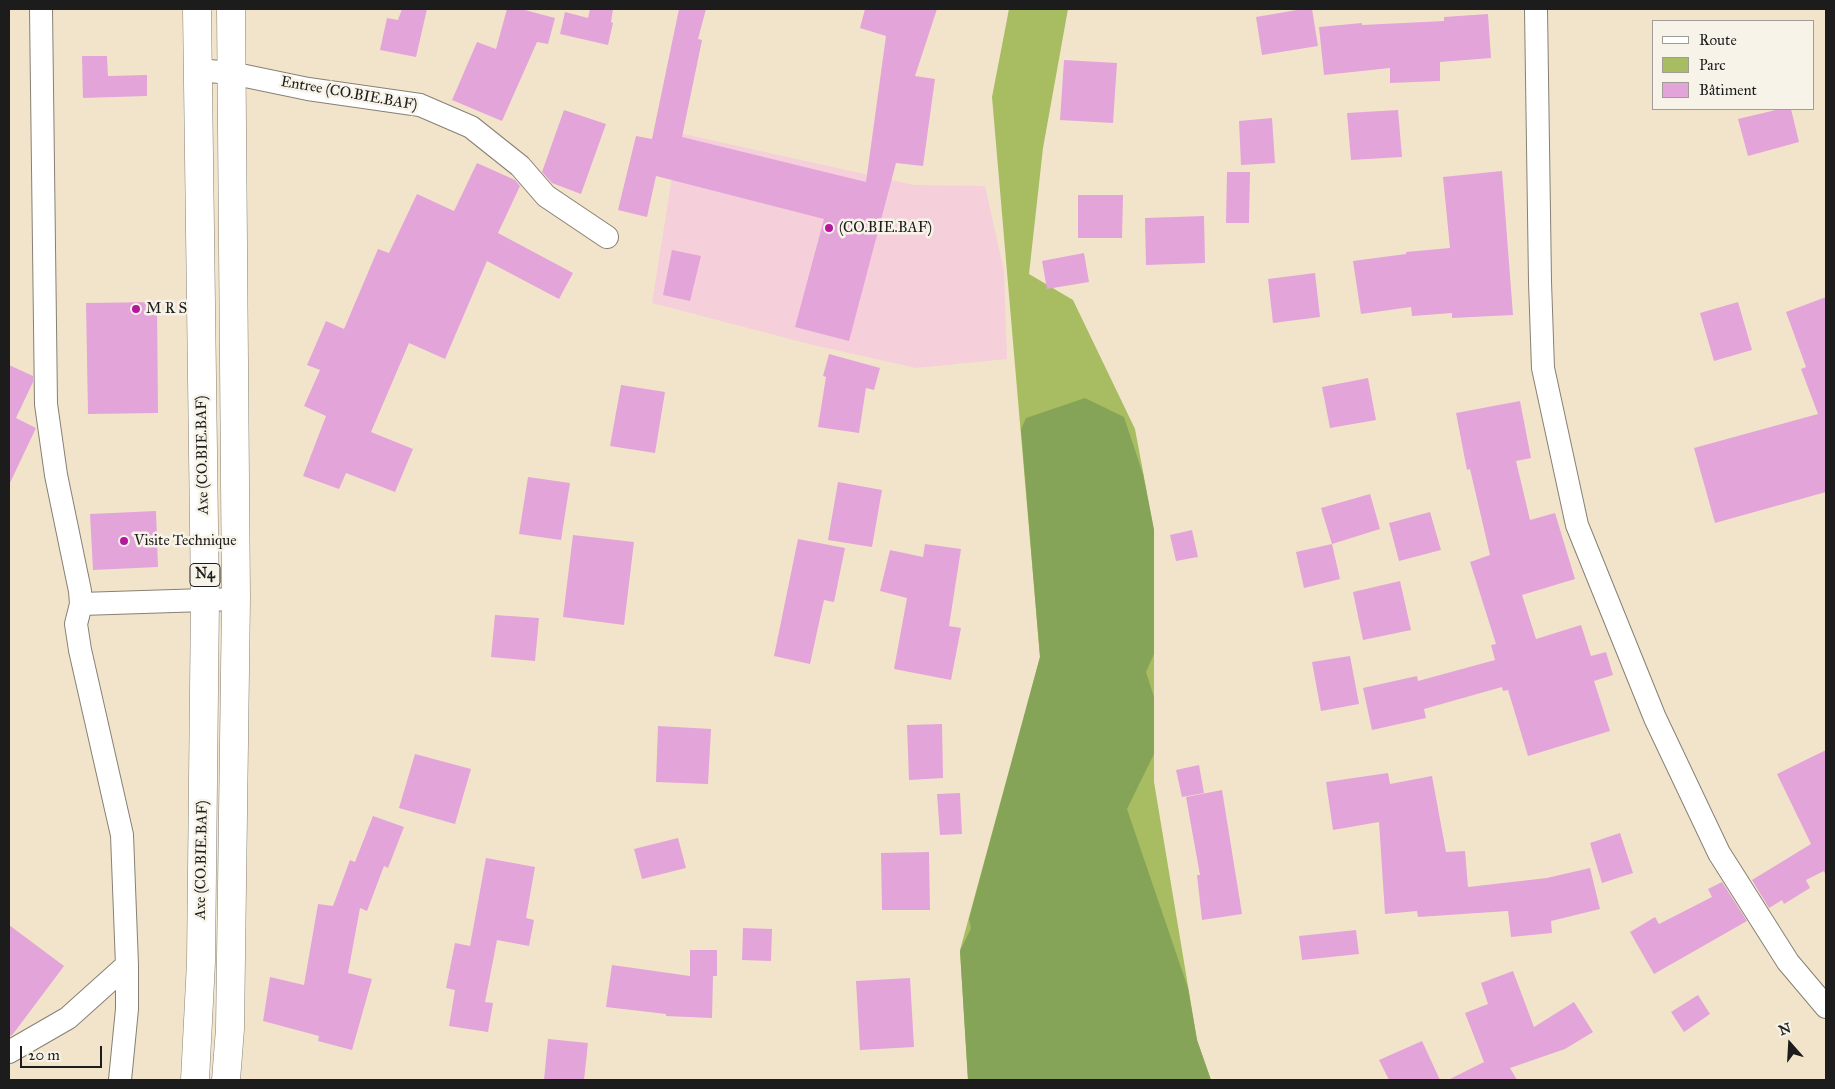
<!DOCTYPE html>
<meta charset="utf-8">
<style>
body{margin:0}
#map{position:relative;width:1835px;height:1089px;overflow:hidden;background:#f2e4cb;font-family:"IM FELL Great Primer",serif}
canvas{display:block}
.frame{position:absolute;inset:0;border:10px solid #1c1c1c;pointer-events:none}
.legend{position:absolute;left:1652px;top:20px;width:162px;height:90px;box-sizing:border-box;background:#f7f3e8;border:1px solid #9f9d96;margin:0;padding:6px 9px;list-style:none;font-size:15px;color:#1c1c1c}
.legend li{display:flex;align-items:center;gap:10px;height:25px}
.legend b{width:25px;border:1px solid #9f9d96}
.north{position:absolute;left:1765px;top:1019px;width:50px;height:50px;-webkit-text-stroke:4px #f7f3e8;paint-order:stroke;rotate:341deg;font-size:14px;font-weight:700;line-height:20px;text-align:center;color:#1c1c1c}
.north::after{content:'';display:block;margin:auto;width:18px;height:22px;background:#1c1c1c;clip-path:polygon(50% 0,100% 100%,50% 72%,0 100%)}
.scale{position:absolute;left:20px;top:1046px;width:82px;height:22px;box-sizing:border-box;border:2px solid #1c1c1c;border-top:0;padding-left:6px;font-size:15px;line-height:18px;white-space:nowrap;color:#1c1c1c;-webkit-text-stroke:4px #f7f3e8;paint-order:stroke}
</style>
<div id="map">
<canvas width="1835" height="1089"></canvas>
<div class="frame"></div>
<ul class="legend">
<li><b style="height:6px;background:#fff"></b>Route</li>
<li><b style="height:14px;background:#a8bd62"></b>Parc</li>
<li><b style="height:14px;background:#e3a4da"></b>Bâtiment</li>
</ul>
<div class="north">N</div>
<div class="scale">20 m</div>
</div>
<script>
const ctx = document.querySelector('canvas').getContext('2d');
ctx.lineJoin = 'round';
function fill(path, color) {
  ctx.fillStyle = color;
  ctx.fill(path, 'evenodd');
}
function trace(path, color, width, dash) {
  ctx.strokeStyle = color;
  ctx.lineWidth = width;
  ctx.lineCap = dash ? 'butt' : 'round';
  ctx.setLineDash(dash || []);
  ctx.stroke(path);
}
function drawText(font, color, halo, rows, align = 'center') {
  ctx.font = font + ' "IM FELL Great Primer",serif';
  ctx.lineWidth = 5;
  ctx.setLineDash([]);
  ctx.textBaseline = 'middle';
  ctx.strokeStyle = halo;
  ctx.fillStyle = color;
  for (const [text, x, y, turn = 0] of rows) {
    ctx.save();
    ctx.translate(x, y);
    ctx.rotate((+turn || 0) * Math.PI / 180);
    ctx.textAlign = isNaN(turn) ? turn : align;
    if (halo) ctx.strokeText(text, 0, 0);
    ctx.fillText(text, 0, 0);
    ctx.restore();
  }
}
const built = new Path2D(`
 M 679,133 L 914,185 L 985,186 L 1004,271 L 1007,359 L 916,368 L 813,345 L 652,303 Z`);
const green = new Path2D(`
 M 1009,9 L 1068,9 L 1043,148 L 1029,274 L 1073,300 L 1135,429 L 1154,530 L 1154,782 L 1197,1040 L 1211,1080 L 968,1080 L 960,950 L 1040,657 L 992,97 Z`);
const forest = new Path2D(`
 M 1085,398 L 1124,417 L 1143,474 L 1154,530 L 1154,654 L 1146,672 L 1154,697 L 1154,754 L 1127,809 L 1188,988 L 1197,1040 L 1211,1080 L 968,1080 L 960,951 L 971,928 L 969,919 L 1040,657 L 1021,429 L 1026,418 Z`);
const building = new Path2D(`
 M 402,9 L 427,9 L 416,57 L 380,50 L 387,18 L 398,20 Z
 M 507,9 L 521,9 L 555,18 L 548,44 L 537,42 L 502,121 L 452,100 L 477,42 L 496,49 Z
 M 590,9 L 613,9 L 611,22 L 613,23 L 608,45 L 560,34 L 565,12 L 588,18 Z
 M 679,9 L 706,9 L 698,39 L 702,40 L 682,137 L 866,182 L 886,36 L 860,28 L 865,9 L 937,9 L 915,76 L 935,79 L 923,166 L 896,163 L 849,341 L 795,327 L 824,219 L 656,176 L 647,217 L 618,210 L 636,136 L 652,139 Z
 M 1303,9 L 1312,9 L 1318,46 L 1262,55 L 1256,17 Z
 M 1488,14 L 1491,58 L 1440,62 L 1440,81 L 1390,83 L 1390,68 L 1324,75 L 1319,27 L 1362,23 L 1362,25 L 1444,21 L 1444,17 Z
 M 82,56 L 107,56 L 108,76 L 147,75 L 147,96 L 83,98 Z
 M 1064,60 L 1117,63 L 1113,123 L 1060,120 Z
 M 1780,109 L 1791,109 L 1799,142 L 1748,156 L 1738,119 Z
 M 564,110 L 606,124 L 581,194 L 552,183 L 542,172 Z
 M 1398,110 L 1402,157 L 1351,160 L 1347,113 Z
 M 1272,118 L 1275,163 L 1241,165 L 1239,121 Z
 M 477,163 L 515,180 L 520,186 L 498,233 L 573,273 L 559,299 L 487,261 L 445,359 L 409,343 L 371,432 L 413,449 L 395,492 L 346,473 L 339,489 L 303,476 L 326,416 L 304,406 L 320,370 L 307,365 L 326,321 L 344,329 L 378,249 L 389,253 L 417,194 L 454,211 Z
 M 1502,171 L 1513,315 L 1452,318 L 1452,313 L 1412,316 L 1411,307 L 1361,314 L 1353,261 L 1406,254 L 1406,252 L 1450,248 L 1443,177 Z
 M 1227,172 L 1250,172 L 1249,223 L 1226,223 Z
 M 1078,195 L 1123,195 L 1122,238 L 1078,238 Z
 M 1204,216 L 1205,263 L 1146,265 L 1145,218 Z
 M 672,250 L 701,256 L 690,301 L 663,295 Z
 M 1084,253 L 1089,282 L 1047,289 L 1042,261 Z
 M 1315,273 L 1320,317 L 1273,323 L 1268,279 Z
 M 1826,297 L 1826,492 L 1715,523 L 1694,448 L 1818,414 L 1801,369 L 1806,367 L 1786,312 Z
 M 157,302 L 158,413 L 88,414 L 86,303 Z
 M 1738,302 L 1752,350 L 1714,361 L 1700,313 Z
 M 829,354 L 880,368 L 874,390 L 866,388 L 859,433 L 818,427 L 826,377 L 823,376 Z
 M 9,365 L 33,376 L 33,382 L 16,418 L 36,428 L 9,485 Z
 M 1368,378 L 1376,420 L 1330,428 L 1322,387 Z
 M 621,385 L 665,392 L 655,453 L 610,446 Z
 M 1520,401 L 1531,458 L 1516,461 L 1530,520 L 1555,513 L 1575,579 L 1522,595 L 1536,639 L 1581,625 L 1591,656 L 1606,652 L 1613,675 L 1594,681 L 1610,731 L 1528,756 L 1508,690 L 1503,691 L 1502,687 L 1424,709 L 1426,718 L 1372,730 L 1363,688 L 1417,676 L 1418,681 L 1495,660 L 1491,645 L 1496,644 L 1470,562 L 1490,555 L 1470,469 L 1467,470 L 1456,413 Z
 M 528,477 L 570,483 L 561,540 L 519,534 Z
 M 838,482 L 882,490 L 872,547 L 828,540 Z
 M 1370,494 L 1380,529 L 1332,544 L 1321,508 Z
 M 156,511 L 158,567 L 93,570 L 90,514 Z
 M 1430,512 L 1441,550 L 1399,561 L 1389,523 Z
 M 1192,530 L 1198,557 L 1176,561 L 1170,535 Z
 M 573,535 L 634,542 L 624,625 L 563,617 Z
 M 798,539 L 845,548 L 834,602 L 824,600 L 810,664 L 774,656 Z
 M 925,544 L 961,549 L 949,626 L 961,628 L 951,680 L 894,669 L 907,598 L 880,591 L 890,550 L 923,557 Z
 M 1332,544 L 1340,579 L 1304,588 L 1296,552 Z
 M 1400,581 L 1411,630 L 1363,640 L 1353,592 Z
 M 495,615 L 539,618 L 535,661 L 491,657 Z
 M 1350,656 L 1359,704 L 1321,711 L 1312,662 Z
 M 942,724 L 943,778 L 909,780 L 907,725 Z
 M 658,726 L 711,729 L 708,784 L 656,782 Z
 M 1826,750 L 1826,876 L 1824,871 L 1806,880 L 1810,888 L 1784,904 L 1782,900 L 1769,908 L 1752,880 L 1811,844 L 1777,774 Z
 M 415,754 L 471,769 L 455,824 L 399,808 Z
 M 1199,765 L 1204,793 L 1182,797 L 1176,770 Z
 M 1388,773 L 1390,784 L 1432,776 L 1446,852 L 1465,851 L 1468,887 L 1547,878 L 1590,868 L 1600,909 L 1551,921 L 1552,933 L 1511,937 L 1508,911 L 1418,917 L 1417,911 L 1385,914 L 1379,822 L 1333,830 L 1326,782 Z
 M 1222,790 L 1242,914 L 1202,920 L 1197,875 L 1200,875 L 1186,797 Z
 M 960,793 L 962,834 L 940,835 L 937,794 Z
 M 373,816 L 404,827 L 388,868 L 384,866 L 367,911 L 360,908 L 348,973 L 372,979 L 352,1050 L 318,1041 L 319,1036 L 263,1021 L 270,977 L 304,985 L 318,904 L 333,906 L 350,860 L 355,862 Z
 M 1620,833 L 1633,873 L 1602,883 L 1590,843 Z
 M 678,838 L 686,868 L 642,879 L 634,849 Z
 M 929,852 L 930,910 L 882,910 L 881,853 Z
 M 486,858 L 535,867 L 526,918 L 534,920 L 529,946 L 497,940 L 485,1002 L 493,1003 L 488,1032 L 449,1026 L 455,990 L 446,988 L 455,943 L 470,946 Z
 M 1722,882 L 1747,921 L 1654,974 L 1630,932 L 1655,917 L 1659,924 L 1712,897 L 1708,889 Z
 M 9,925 L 64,966 L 13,1034 L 9,1037 Z
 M 743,928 L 772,929 L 771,961 L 742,960 Z
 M 1356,930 L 1359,954 L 1302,960 L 1299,936 Z
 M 690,950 L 717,950 L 717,976 L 713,976 L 712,1018 L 666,1016 L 666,1014 L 606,1007 L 612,965 L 690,976 Z
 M 1513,971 L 1534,1027 L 1574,1002 L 1593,1032 L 1565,1049 L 1510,1068 L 1517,1080 L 1448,1080 L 1484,1062 L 1465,1013 L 1488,1004 L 1481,983 Z
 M 910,978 L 914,1047 L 860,1050 L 856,981 Z
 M 1698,995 L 1710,1014 L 1684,1032 L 1671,1012 Z
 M 548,1039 L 588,1043 L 584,1080 L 544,1080 Z
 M 1422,1041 L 1440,1080 L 1389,1080 L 1379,1060 Z`);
const street = new Path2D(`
 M 41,9 L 46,404 L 56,475 L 80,591 L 81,604 L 76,624 L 80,650 L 122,835 L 127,965 L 127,1009 L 120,1080
 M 1536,9 L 1540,282 L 1543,368 L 1577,525 L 1655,718 L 1719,853 L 1788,962 L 1826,1007
 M 198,70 L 231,73 L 308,89 L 420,105 L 471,127 L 520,166 L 546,196 L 607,237
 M 81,604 L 236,599
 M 9,1052 L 68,1018 L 127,965`);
const highway = new Path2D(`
 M 195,1080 L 201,962 L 205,600 L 197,9
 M 226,1080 L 230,1029 L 236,599 L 231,9`);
const markers = [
 [829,228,5,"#b5179e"],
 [136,309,5,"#b5179e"],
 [124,541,5,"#b5179e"]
];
const shields = [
 [205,575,30]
];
const shieldNames = [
 ["N4",205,575]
];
const streetNames = [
 ["Entree (CO.BIE.BAF)",349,94,10],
 ["Axe (CO.BIE.BAF)",203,455,-91],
 ["Axe (CO.BIE.BAF)",202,860,-89]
];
const poiNames = [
 ["(CO.BIE.BAF)",839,228],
 ["M R S",146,309],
 ["Visite Technique",134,541]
];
fill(built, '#f5cfda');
fill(green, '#a8bd62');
fill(forest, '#86a458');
fill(building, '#e3a4da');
trace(street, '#878074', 24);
trace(highway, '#878074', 29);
trace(street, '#fff', 22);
trace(highway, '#fff', 28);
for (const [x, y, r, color] of markers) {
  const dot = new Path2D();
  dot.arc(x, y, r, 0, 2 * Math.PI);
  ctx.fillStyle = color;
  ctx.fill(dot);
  trace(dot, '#f7f3e8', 2);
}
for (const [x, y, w] of shields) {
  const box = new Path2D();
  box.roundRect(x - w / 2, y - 11.5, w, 23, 4);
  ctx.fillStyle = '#f7f3e8';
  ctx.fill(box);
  trace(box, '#1c1c1c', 1);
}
drawText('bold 14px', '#1c1c1c', null, shieldNames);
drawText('15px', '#1c1c1c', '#f7f3e8', streetNames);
drawText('15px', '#1c1c1c', '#f7f3e8', poiNames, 'left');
</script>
